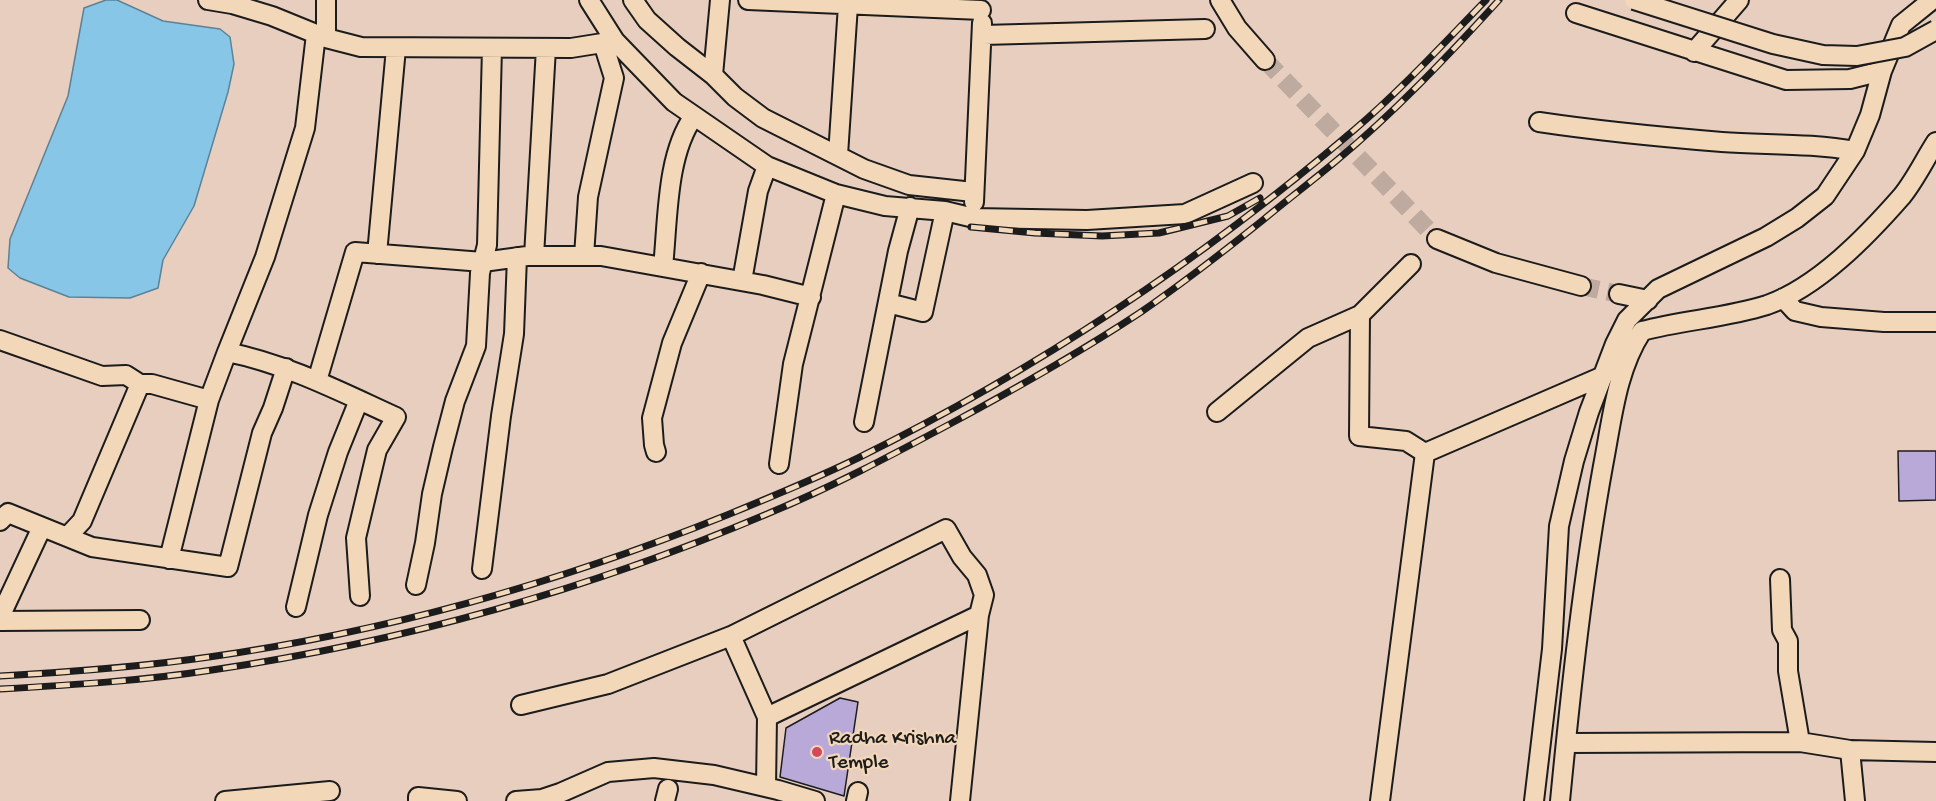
<!DOCTYPE html>
<style>
body{margin:0}
canvas{display:block;background:#e7cebf}
</style>
<canvas width="1936" height="801"></canvas>
<script>
const ctx = document.querySelector('canvas').getContext('2d');
ctx.lineJoin = 'round';
function fill(path, color) {
  ctx.fillStyle = color;
  ctx.fill(path, 'evenodd');
}
function trace(path, color, width, dash) {
  ctx.strokeStyle = color;
  ctx.lineWidth = width;
  ctx.lineCap = dash ? 'butt' : 'round';
  ctx.setLineDash(dash || []);
  ctx.stroke(path);
}
function drawText(font, color, halo, rows, align = 'center') {
  ctx.font = font + ' "Gochi Hand",sans-serif';
  ctx.lineWidth = 4.5;
  ctx.setLineDash([]);
  ctx.textBaseline = 'middle';
  ctx.strokeStyle = halo;
  ctx.fillStyle = color;
  for (const [text, x, y, turn = 0] of rows) {
    ctx.save();
    ctx.translate(x, y);
    ctx.rotate((+turn || 0) * Math.PI / 180);
    ctx.textAlign = isNaN(turn) ? turn : align;
    if (halo) ctx.strokeText(text, 0, 0);
    ctx.fillText(text, 0, 0);
    ctx.restore();
  }
}
const water = new Path2D(`
 M 106,0 L 117,0 L 163,21 L 220,29 L 230,37 L 234,64 L 228,92 L 194,206 L 163,260 L 158,288 L 130,298 L 69,297 L 20,278 L 8,268 L 10,239 L 68,96 L 84,8 Z`);
const building = new Path2D(`
 M 1898,451 L 1936,451 L 1936,500 L 1899,501 Z
 M 840,698 L 858,702 L 844,796 L 780,777 L 786,728 Z`);
const minorTunnel = new Path2D(`
 M 1265,60 L 1437,239
 M 1581,286 L 1619,294`);
const minor = new Path2D(`
 M 208,0 L 232,4 L 272,16 L 326,38 L 361,47 L 571,48 L 615,41
 M 589,0 L 615,41 L 674,102 L 767,166 L 836,194 L 885,206 L 945,211 L 974,218 L 1087,220 L 1185,214 L 1253,183
 M 633,0 L 647,20 L 677,47 L 713,75 L 735,97 L 763,118 L 864,169 L 909,185 L 973,192
 M 748,0 L 981,10
 M 1220,0 L 1237,28 L 1265,60
 M 1576,13 L 1786,80 L 1850,79 L 1882,71
 M 316,34 L 305,128 L 265,257 L 227,352 C 287,364 341,392 396,417 L 377,450 L 356,538 L 360,596
 M 983,35 L 1205,29
 M 326,38 L 326,0
 M 1694,52 L 1739,0
 M 713,75 L 720,0
 M 1539,122 C 1599,131 1661,137 1722,142 C 1766,145 1812,143 1855,151
 M 838,155 L 848,5 L 850,0
 M 974,202 L 982,23
 M 1437,239 L 1496,263 L 1581,286
 M 377,254 L 396,48
 M 534,256 L 546,48
 M 584,256 L 588,197 L 614,78 L 603,43
 M 663,267 C 668,220 666,155 694,116
 M 742,281 L 758,191 L 767,166
 M 1619,294 L 1648,300
 M 1783,298 L 1795,311 L 1821,317 L 1884,322 L 1936,322
 M 888,303 L 923,312 L 945,211
 M 1360,315 L 1359,436 L 1406,441 L 1425,453 L 1603,376
 M 0,340 L 102,376 L 126,375 L 140,384 L 152,384 L 209,400
 M 317,381 L 355,252 L 483,262 L 527,256 L 601,256 L 763,285 L 811,297
 M 1217,412 L 1308,338 L 1360,315 L 1411,264
 M 864,422 L 898,251 L 910,207
 M 656,452 L 654,445 L 652,418 L 672,343 L 701,273
 M 779,464 L 793,364 L 836,194
 M 0,521 L 8,513 L 92,547 L 228,567 L 262,433 L 273,408 L 286,368
 M 67,537 L 82,521 L 140,384
 M 169,559 L 209,400 L 227,352
 M 482,569 L 501,416 L 514,334 L 517,257
 M 1780,579 L 1782,630 L 1788,641 L 1788,671 L 1800,742
 M 416,585 L 425,543 L 432,494 L 443,447 L 455,401 L 476,346 L 480,273 L 487,245 L 492,48
 M 296,607 L 318,515 L 338,452 L 359,400
 M 0,617 L 42,527
 M 0,621 L 140,620
 M 731,636 L 767,717
 M 521,705 L 608,684 L 731,636 L 946,529 L 962,557 L 977,575 L 984,595 L 979,615
 M 1566,743 L 1800,742 L 1850,750 L 1936,752
 M 1850,750 L 1855,801
 M 766,787 L 767,717 L 979,615 L 960,801
 M 225,801 L 330,791
 M 418,801 L 418,797 L 457,801
 M 516,801 L 542,799 L 560,793 L 608,772 L 654,768 L 714,775 L 778,790 L 815,801
 M 665,801 L 668,789
 M 856,801 L 858,792
 M 1380,801 L 1425,453
 M 1534,801 L 1552,649 L 1559,526 L 1574,461 L 1589,412 L 1615,344 L 1627,320 L 1658,289 L 1766,237 L 1797,218 L 1825,196 L 1855,151 L 1870,115 L 1882,71 L 1901,25 L 1932,0
 M 1560,801 C 1571,688 1583,577 1603,466 C 1612,420 1616,371 1642,331 C 1683,320 1726,318 1767,305 C 1818,287 1867,236 1902,196 C 1915,180 1925,159 1936,142`);
const rail = new Path2D(`
 M 971,227 L 1035,233 L 1102,236 L 1159,233 L 1228,216 L 1260,198
 M 0,676 C 70,672 140,667 209,657 C 386,632 561,582 727,515 C 771,497 815,479 858,458 C 1036,370 1203,259 1354,130 C 1401,90 1443,44 1486,0
 M 0,689 C 71,685 142,681 212,670 C 402,642 590,589 767,514 C 830,488 890,456 950,424 C 1015,389 1079,353 1141,312 C 1183,283 1223,252 1263,220 C 1287,200 1312,181 1336,161 C 1394,113 1448,56 1499,0`);
const minorBridge = new Path2D(`
 M 1634,0 L 1773,44 L 1823,55 L 1857,56 L 1905,47 L 1936,30`);
const markers = [
 [817,752,6,"#d1495b"]
];
const poiNames = [
 ["Radha Krishna",829,740],
 ["Temple",829,764]
];
fill(water, '#87c6e7');
trace(water, '#5c8296', 1.5);
fill(building, '#b9a9d9');
trace(building, '#1c1c1c', 1.5);
trace(minorTunnel, '#beaa9e', 18, [18, 9]);
trace(minor, '#1c1c1c', 22);
trace(minor, '#f2d7b9', 18);
trace(rail, '#1c1c1c', 7);
trace(rail, '#f2d7b9', 4.5, [14]);
trace(minorBridge, '#1c1c1c', 22, []);
trace(minorBridge, '#f2d7b9', 18);
for (const [x, y, r, color] of markers) {
  const dot = new Path2D();
  dot.arc(x, y, r, 0, 2 * Math.PI);
  ctx.fillStyle = color;
  ctx.fill(dot);
  trace(dot, '#f2d7b9', 2);
}
drawText('21px', '#1c1c1c', '#f2d7b9', poiNames, 'left');
</script>
